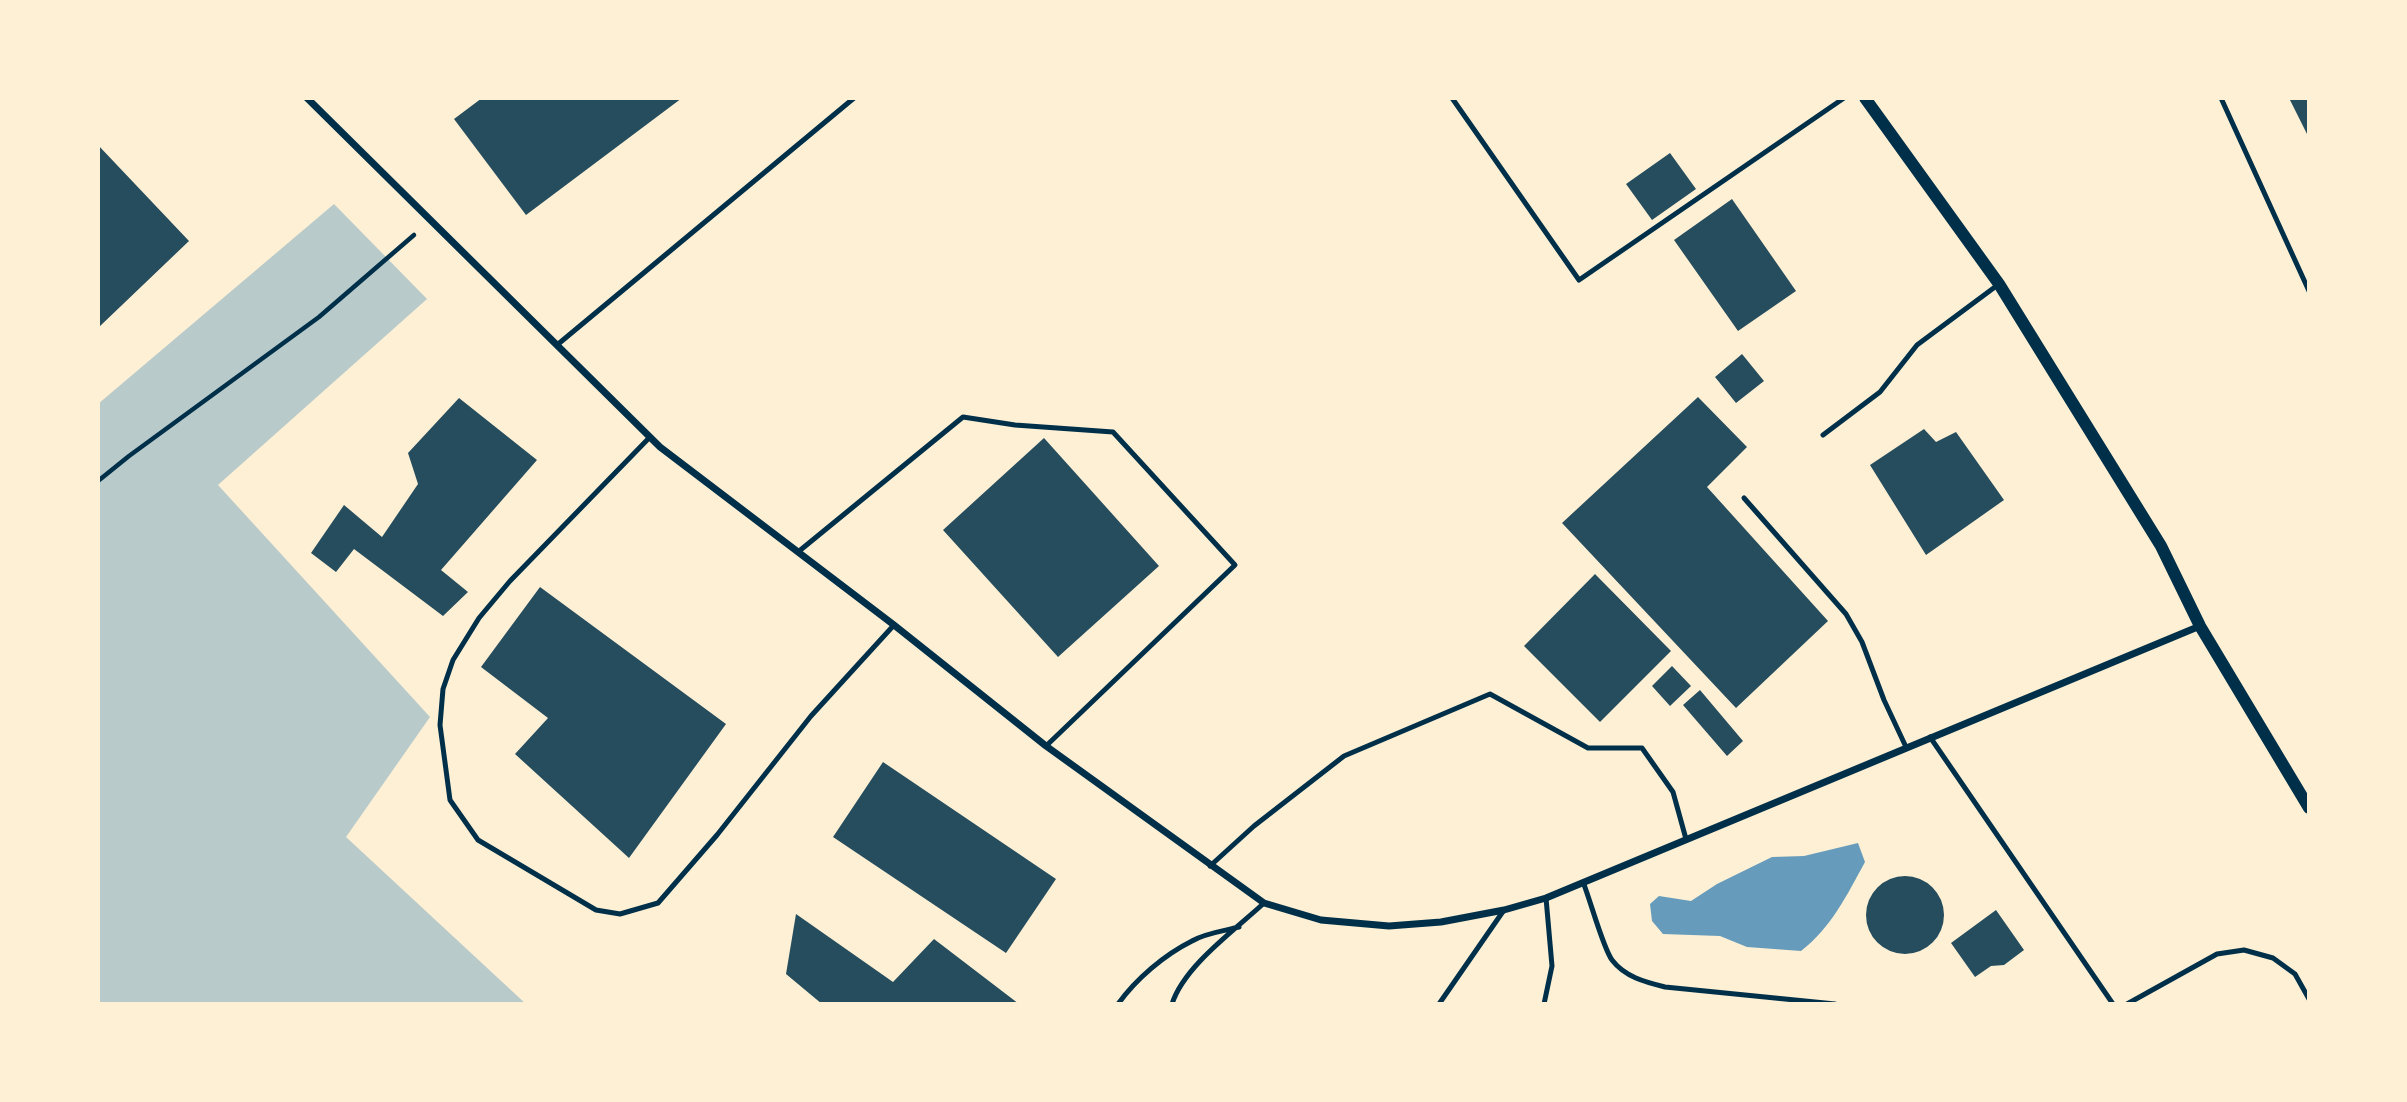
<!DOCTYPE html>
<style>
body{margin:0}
#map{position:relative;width:2407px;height:1102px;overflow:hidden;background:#fdf0d5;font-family:"Source Sans 3",sans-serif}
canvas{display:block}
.frame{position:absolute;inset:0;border:100px solid #fdf0d5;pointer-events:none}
</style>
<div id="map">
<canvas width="2407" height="1102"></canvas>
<div class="frame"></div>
</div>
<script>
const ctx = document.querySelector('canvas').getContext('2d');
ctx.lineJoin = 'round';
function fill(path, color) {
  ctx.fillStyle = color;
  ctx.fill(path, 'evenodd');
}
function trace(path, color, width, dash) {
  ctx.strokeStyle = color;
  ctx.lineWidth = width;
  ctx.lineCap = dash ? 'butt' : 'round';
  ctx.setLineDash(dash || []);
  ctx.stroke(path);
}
const green = new Path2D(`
 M 334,204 L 427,299 L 218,485 L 430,717 L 346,837 L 526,1004 L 98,1004 L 98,404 Z`);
const water = new Path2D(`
 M 1858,843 L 1865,862 C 1847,895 1831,928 1801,951 L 1747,947 L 1720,936 L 1663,934 L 1652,921 L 1650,904 L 1659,896 L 1691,901 L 1717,884 L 1772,857 L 1804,856 Z`);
const building = new Path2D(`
 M 482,98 L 682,98 L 526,215 L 454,119 Z
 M 2289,98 L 2309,98 L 2309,138 Z
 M 98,145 L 189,241 L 98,328 Z
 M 1670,153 L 1696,189 L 1652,220 L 1626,184 Z
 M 1732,199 L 1796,291 L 1738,331 L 1674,240 Z
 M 1742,354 L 1764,381 L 1736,403 L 1715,377 Z
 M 1698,397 L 1747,447 L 1707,487 L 1828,621 L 1736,708 L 1562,523 Z
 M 459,398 L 537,460 L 441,570 L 468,592 L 443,616 L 354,549 L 336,572 L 311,553 L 344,505 L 382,537 L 418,484 L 408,453 Z
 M 1924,429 L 1936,442 L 1956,432 L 2004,500 L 1926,555 L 1870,465 Z
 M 1044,438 L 1159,566 L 1058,657 L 943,530 Z
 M 1595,574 L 1671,651 L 1600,722 L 1524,646 Z
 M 540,587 L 726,724 L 629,858 L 515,754 L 548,718 L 481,667 Z
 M 1672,666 L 1691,686 L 1670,706 L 1652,686 Z
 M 1700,690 L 1743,741 L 1727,756 L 1683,705 Z
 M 883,762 L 1056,879 L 1006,953 L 833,837 Z
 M1866 915a39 39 0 1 1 78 0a39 39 0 1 1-78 0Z
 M 1996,910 L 2024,950 L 2004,965 L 1991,966 L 1975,977 L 1951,943 Z
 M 796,914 L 893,982 L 934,939 L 1019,1004 L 822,1004 L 786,974 Z`);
const path = new Path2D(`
 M 98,481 L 129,456 L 319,317 L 414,235`);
const service = new Path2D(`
 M 1452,98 L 1579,280 L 1844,98
 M 2221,98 L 2309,291
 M 557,345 L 854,98
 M 1823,435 L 1880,392 L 1917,345 L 1999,284
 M 650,437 L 510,581 L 479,618 L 453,660 L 443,689 L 440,725 L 450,800 L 478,840 L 596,910 L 620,914 L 658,903 L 717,835 L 811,716 L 894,625
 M 1744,498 L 1846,614 L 1862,642 L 1884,700 L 1906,747
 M 798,552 L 963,417 L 1015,425 L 1113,432 L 1235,565 L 1046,746
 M 1930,737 L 2113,1004
 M 1210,866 L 1254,826 L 1344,756 L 1490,694 L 1588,748 L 1642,748 L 1673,792 L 1686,839
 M 1583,882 C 1590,899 1603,948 1612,960 C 1625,977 1645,982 1665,987 L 1835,1004
 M 1118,1004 C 1136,979 1164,955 1192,941 C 1205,933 1224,931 1239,927
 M 1172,1004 C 1184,966 1235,930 1264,903
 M 1439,1004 L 1504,910
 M 1544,1004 L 1552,966 L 1546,898
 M 2127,1004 L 2217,954 L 2244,950 L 2273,958 L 2295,974 L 2309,999`);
const minor = new Path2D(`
 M 307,98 L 660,447 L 894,625 L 1046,746 L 1264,903 L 1321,920 L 1389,926 L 1441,922 L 1504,910 L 1546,898 L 2200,626`);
const tertiary = new Path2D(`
 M 1865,98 L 1999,284 L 2161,546 L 2200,626 L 2309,808`);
fill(green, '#b9caca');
fill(water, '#669bbc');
fill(building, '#264d5e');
trace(path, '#003049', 4.5);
trace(service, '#003049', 5);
trace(minor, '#003049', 7);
trace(tertiary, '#003049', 12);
</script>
